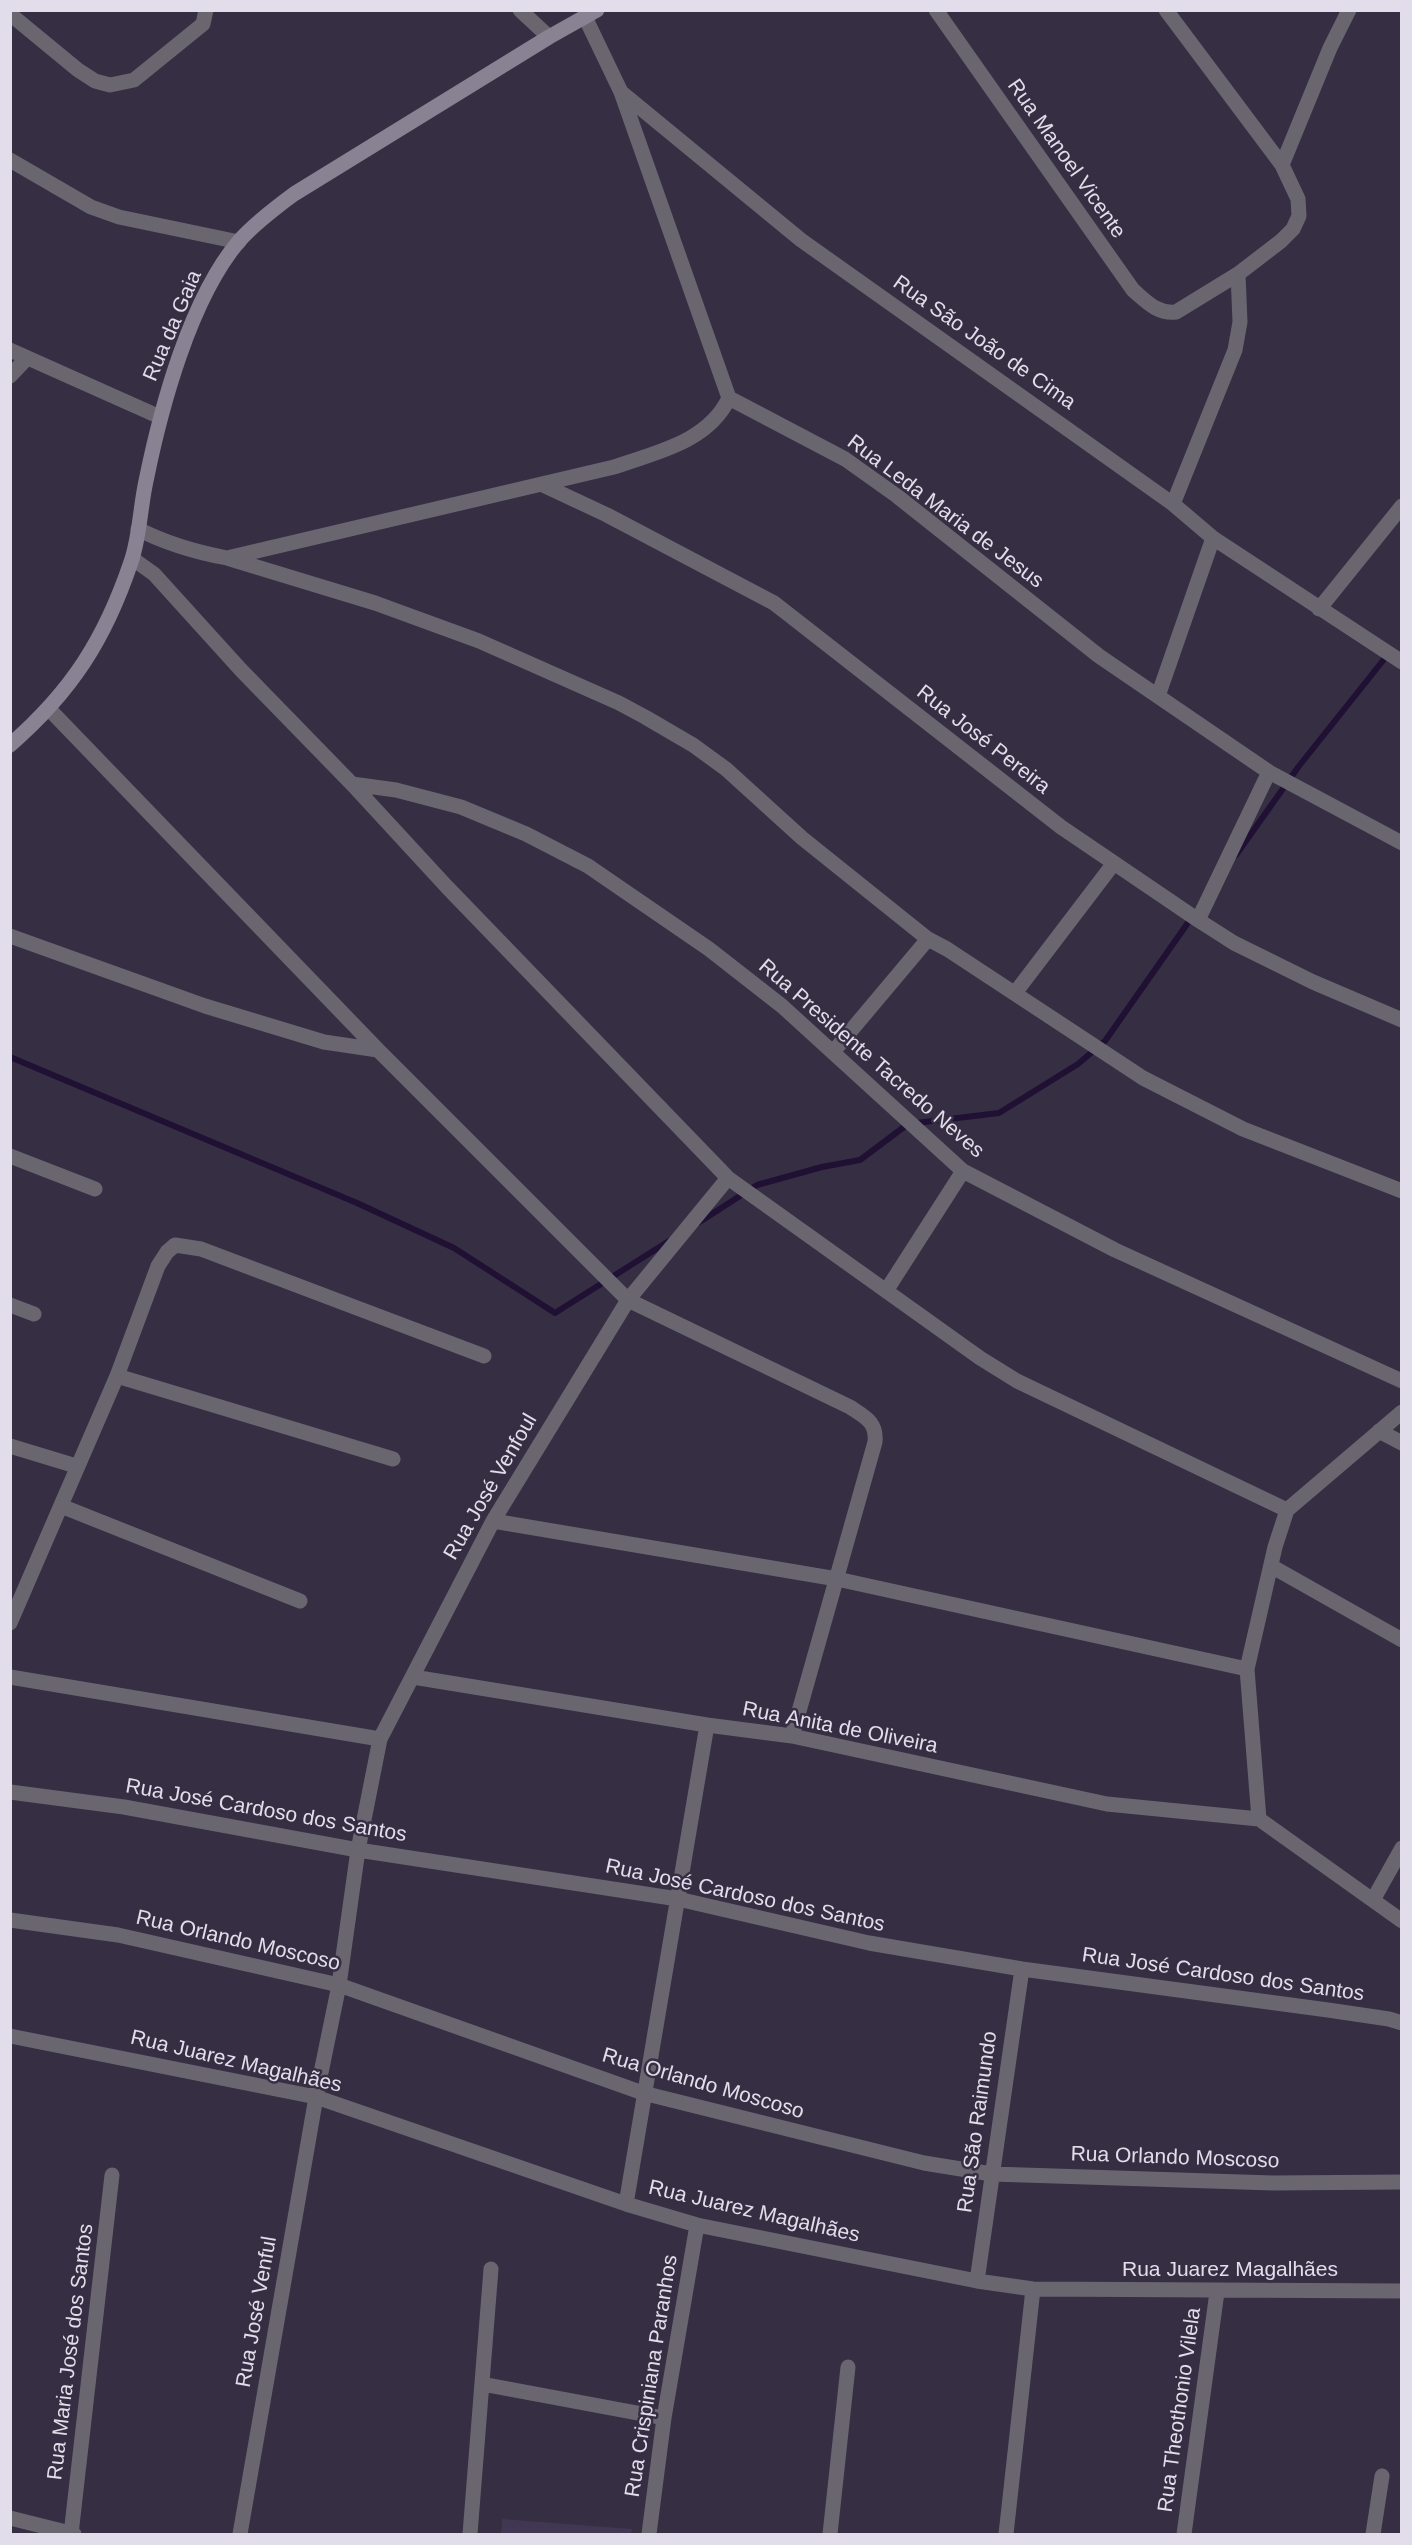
<!DOCTYPE html>
<meta charset="utf-8">
<style>
body{margin:0}
#map{position:relative;width:1412px;height:2545px;overflow:hidden;background:#362e43;font-family:Arial,sans-serif}
canvas{display:block}
.frame{position:absolute;inset:0;border:12px solid #e1ddea;pointer-events:none}
</style>
<div id="map">
<canvas width="1412" height="2545"></canvas>
<div class="frame"></div>
</div>
<script>
const ctx = document.querySelector('canvas').getContext('2d');
ctx.lineJoin = 'round';
function fill(path, color) {
  ctx.fillStyle = color;
  ctx.fill(path, 'evenodd');
}
function trace(path, color, width, dash) {
  ctx.strokeStyle = color;
  ctx.lineWidth = width;
  ctx.lineCap = dash ? 'butt' : 'round';
  ctx.setLineDash(dash || []);
  ctx.stroke(path);
}
function drawText(font, color, halo, rows, align = 'center') {
  ctx.font = font + ' Arial,sans-serif';
  ctx.lineWidth = 5;
  ctx.setLineDash([]);
  ctx.textBaseline = 'middle';
  ctx.strokeStyle = halo;
  ctx.fillStyle = color;
  for (const [text, x, y, turn = 0] of rows) {
    ctx.save();
    ctx.translate(x, y);
    ctx.rotate((+turn || 0) * Math.PI / 180);
    ctx.textAlign = isNaN(turn) ? turn : align;
    if (halo) ctx.strokeText(text, 0, 0);
    ctx.fillText(text, 0, 0);
    ctx.restore();
  }
}
const built = new Path2D(`
 M 502,2519 L 632,2529 L 631,2534 L 501,2534 Z`);
const stream = new Path2D(`
 M 1236,855 L 1299,766 L 1389,653
 M 10,1057 L 357,1203 L 454,1248 L 555,1313 L 669,1241
 M 698,1223 L 757,1185 L 822,1167 L 860,1160 L 908,1124 L 999,1113 L 1078,1064 L 1105,1041 L 1192,917`);
const minor = new Path2D(`
 M 520,10 L 549,37
 M 936,10 L 1133,290 C 1147,302 1157,314 1176,312 L 1238,274 L 1281,241 L 1293,229 L 1299,216 L 1298,199 L 1282,165 L 1166,10
 M 10,14 L 78,70 L 95,81 L 110,85 L 134,80 L 203,24 L 206,10
 M 585,17 L 621,92 L 801,240 L 1173,504 L 1213,538 L 1402,662
 M 621,92 L 729,398 L 845,459 L 897,496 L 1099,656 L 1269,772 L 1402,843
 M 10,160 L 91,207 L 119,217 L 239,242
 M 1282,165 L 1330,48 L 1349,10
 M 10,350 L 160,417
 M 10,376 L 27,358
 M 543,485 L 607,515 L 774,603 L 1061,827 L 1198,920 L 1234,943 L 1313,982 L 1402,1020
 M 1173,504 L 1235,350 L 1240,322 L 1238,274
 M 138,529 C 167,544 195,552 227,558 L 614,467 C 657,452 708,442 729,398
 M 227,558 L 375,603 L 479,641 L 619,703 L 645,717 L 693,745 L 726,769 L 802,838 L 928,939 L 947,949 L 1143,1078 L 1243,1129 L 1402,1191
 M 133,559 L 154,574 L 241,670 L 352,784 L 447,887 L 728,1178 L 980,1358 L 1017,1381 L 1287,1510
 M 1319,609 L 1402,506
 M 1158,696 L 1213,538
 M 49,709 L 378,1050 L 628,1300 L 850,1407 C 865,1417 877,1422 875,1442 L 792,1736
 M 352,784 L 396,790 L 461,807 L 526,834 L 588,866 L 709,949 L 782,1006 L 963,1171 L 1115,1250 L 1402,1381
 M 1198,920 L 1269,772
 M 10,936 L 205,1006 L 324,1042 L 378,1050
 M 1015,993 L 1114,863
 M 833,1052 L 928,939
 M 10,1156 L 95,1189
 M 886,1291 L 963,1171
 M 10,1305 L 34,1314
 M 117,1376 L 393,1459
 M 1402,1412 L 1287,1510 L 1275,1547 L 1247,1669 L 1259,1819 L 1402,1921
 M 1379,1431 L 1402,1443
 M 10,1446 L 76,1466
 M 61,1506 L 300,1601
 M 493,1521 L 837,1579 L 1247,1669
 M 1271,1566 L 1402,1640
 M 10,1623 L 117,1376 L 158,1266 L 167,1252 L 175,1245 L 201,1249 L 484,1356
 M 10,1677 L 380,1739
 M 413,1677 L 707,1725 L 792,1736 L 1107,1804 L 1259,1819
 M 10,1792 L 124,1807 L 358,1850 L 678,1899 L 869,1943 L 1022,1969 L 1328,2010 L 1389,2019 L 1402,2023
 M 1373,1900 L 1402,1848
 M 10,1920 L 118,1935 L 339,1985 L 643,2093 L 924,2163 L 992,2174 L 1273,2183 L 1402,2182
 M 10,2036 L 316,2097 L 626,2204 L 697,2225 L 977,2281 L 1033,2289 L 1402,2291
 M 626,2204 L 707,1725
 M 977,2281 L 1022,1969
 M 482,2384 L 664,2418
 M 10,2518 L 74,2534
 M 71,2534 L 112,2175
 M 240,2534 L 316,2097 L 339,1985 L 358,1850 L 380,1739 L 493,1521 L 628,1300 L 728,1178
 M 470,2534 L 491,2269
 M 649,2534 L 664,2418 L 697,2225
 M 830,2534 L 848,2367
 M 1006,2534 L 1033,2289
 M 1184,2534 L 1217,2292
 M 1373,2534 L 1382,2476`);
const secondary = new Path2D(`
 M 10,745 C 72,691 105,639 131,562 C 140,536 140,508 146,481 C 161,407 190,299 239,241 C 255,223 275,208 294,194 L 549,37 L 597,10`);
const streetNames = [
 ["Rua Manoel Vicente",1066,159,55],
 ["Rua da Gaia",173,326,-67],
 ["Rua São João de Cima",984,343,35],
 ["Rua Leda Maria de Jesus",945,512,37],
 ["Rua José Pereira",983,740,38],
 ["Rua Presidente Tacredo Neves",871,1059,41],
 ["Rua José Venfoul",491,1487,-60],
 ["Rua Anita de Oliveira",840,1728,11],
 ["Rua José Cardoso dos Santos",266,1811,10],
 ["Rua José Cardoso dos Santos",745,1896,12],
 ["Rua Orlando Moscoso",238,1941,13],
 ["Rua José Cardoso dos Santos",1223,1975,8],
 ["Rua Juarez Magalhães",236,2062,13],
 ["Rua Orlando Moscoso",703,2084,16],
 ["Rua São Raimundo",978,2122,-82],
 ["Rua Orlando Moscoso",1175,2158,2],
 ["Rua Juarez Magalhães",754,2212,13],
 ["Rua Juarez Magalhães",1230,2270],
 ["Rua José Venful",257,2312,-80],
 ["Rua Maria José dos Santos",71,2352,-83],
 ["Rua Crispiniana Paranhos",652,2376,-81],
 ["Rua Theothonio Vilela",1180,2410,-82]
];
fill(built, '#413752');
trace(stream, '#1f1034', 6);
trace(minor, '#696670', 15);
trace(secondary, '#888293', 15);
drawText('21px', '#e1ddea', '#362e43', streetNames);
</script>
